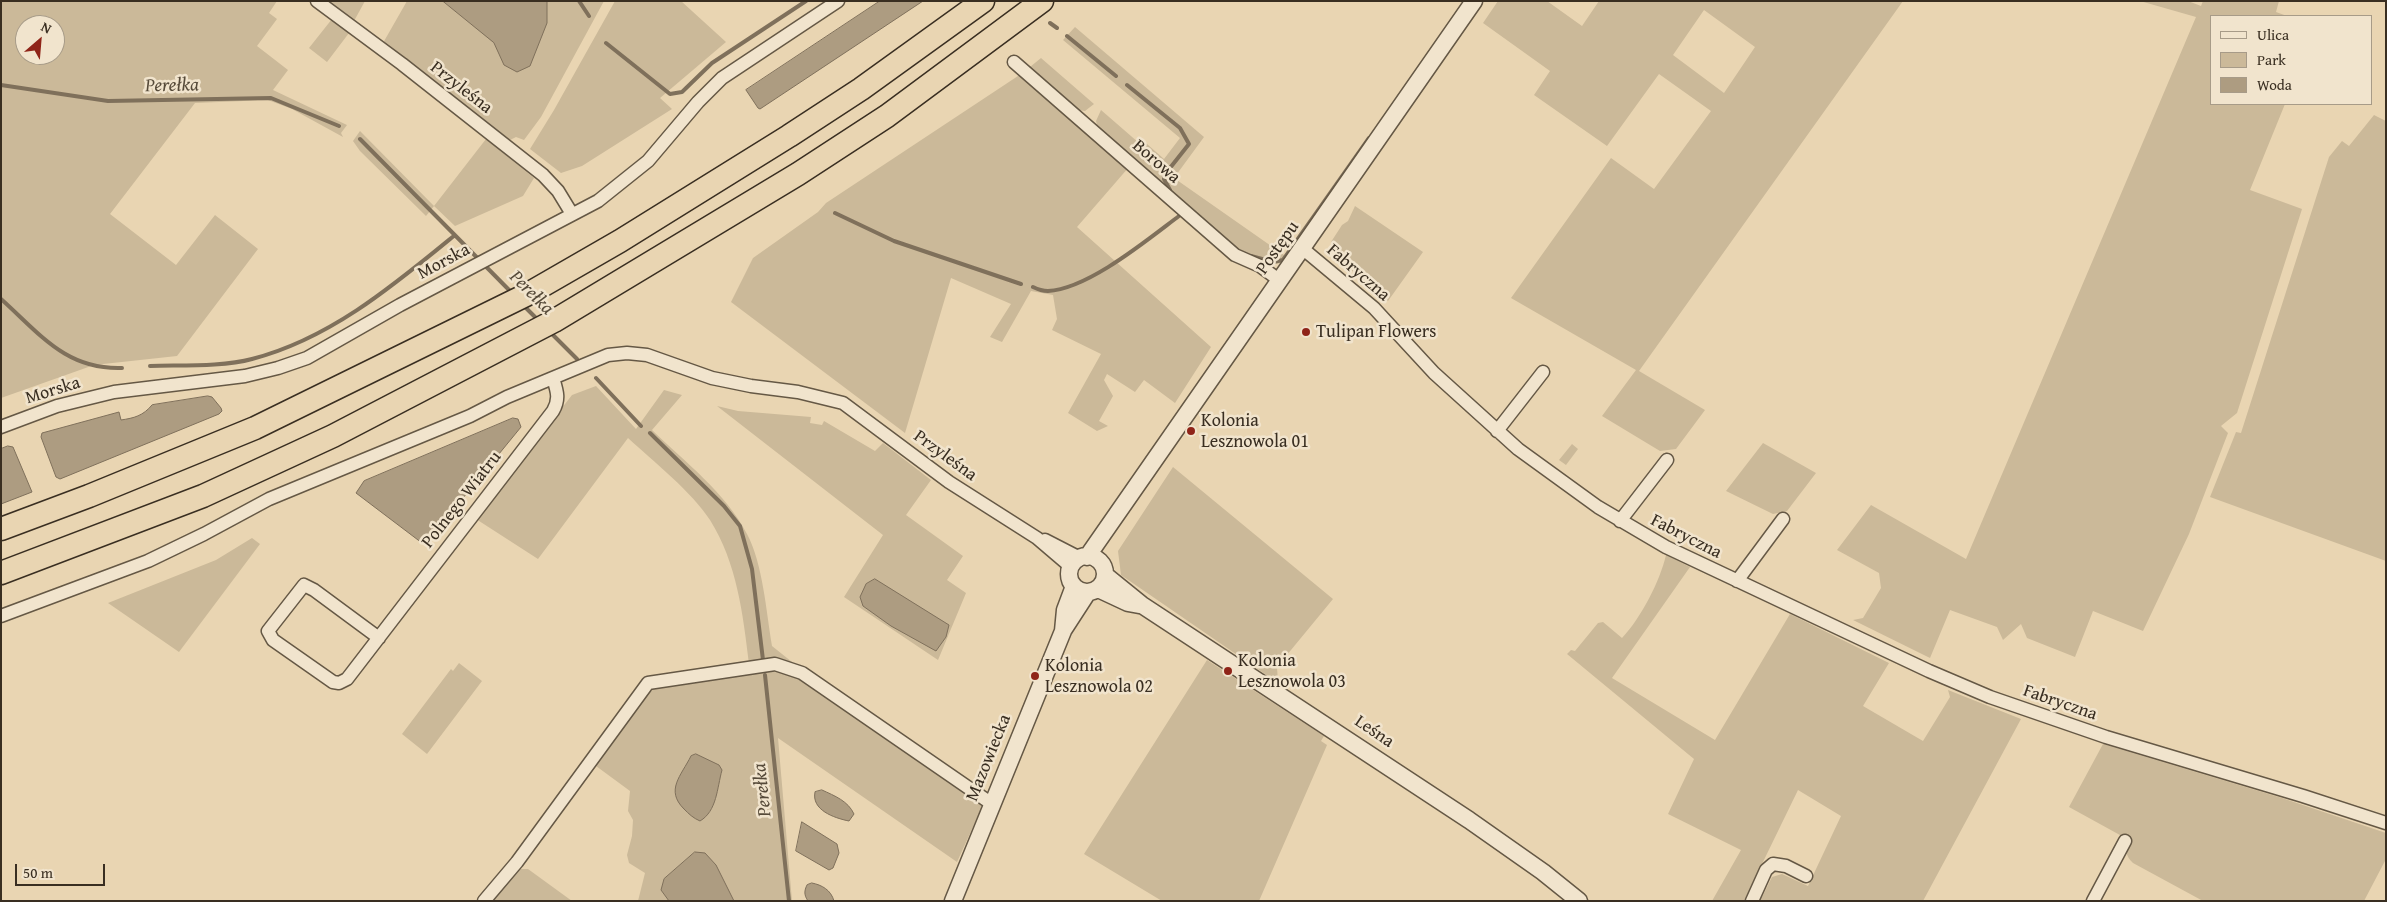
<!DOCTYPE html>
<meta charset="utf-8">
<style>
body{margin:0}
#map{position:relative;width:2387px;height:902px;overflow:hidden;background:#e9d5b2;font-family:"Gentium Book Plus",serif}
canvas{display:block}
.frame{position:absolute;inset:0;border:2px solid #392e21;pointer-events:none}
.legend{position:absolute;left:2210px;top:15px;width:162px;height:90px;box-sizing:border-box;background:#f1e4cd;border:1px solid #a79b88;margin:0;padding:6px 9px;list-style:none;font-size:15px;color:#392e21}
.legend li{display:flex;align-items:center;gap:10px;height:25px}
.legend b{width:25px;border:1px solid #a79b88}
.north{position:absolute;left:15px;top:15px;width:50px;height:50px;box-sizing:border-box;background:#f1e4cd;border:1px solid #a79b88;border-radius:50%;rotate:27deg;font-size:14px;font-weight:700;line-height:20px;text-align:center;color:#392e21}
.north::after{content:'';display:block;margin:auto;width:18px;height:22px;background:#8f2418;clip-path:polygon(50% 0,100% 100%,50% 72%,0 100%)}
.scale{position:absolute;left:15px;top:864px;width:90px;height:22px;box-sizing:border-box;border:2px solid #392e21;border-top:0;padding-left:6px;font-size:15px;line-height:18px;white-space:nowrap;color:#392e21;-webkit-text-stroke:4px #f1e4cd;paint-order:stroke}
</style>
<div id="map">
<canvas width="2387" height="902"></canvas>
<div class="frame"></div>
<ul class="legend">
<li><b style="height:6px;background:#f1e4cd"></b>Ulica</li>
<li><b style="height:14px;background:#cbb999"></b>Park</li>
<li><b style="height:14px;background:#ad9c81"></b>Woda</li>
</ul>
<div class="north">N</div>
<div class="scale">50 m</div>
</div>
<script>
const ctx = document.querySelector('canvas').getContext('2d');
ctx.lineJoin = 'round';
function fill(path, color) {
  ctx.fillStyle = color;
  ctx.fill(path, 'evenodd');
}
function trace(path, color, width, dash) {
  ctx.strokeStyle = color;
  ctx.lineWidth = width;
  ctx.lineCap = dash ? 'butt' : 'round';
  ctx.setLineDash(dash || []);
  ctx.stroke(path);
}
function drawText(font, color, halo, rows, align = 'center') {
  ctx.font = font + ' "Gentium Book Plus",serif';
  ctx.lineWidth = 5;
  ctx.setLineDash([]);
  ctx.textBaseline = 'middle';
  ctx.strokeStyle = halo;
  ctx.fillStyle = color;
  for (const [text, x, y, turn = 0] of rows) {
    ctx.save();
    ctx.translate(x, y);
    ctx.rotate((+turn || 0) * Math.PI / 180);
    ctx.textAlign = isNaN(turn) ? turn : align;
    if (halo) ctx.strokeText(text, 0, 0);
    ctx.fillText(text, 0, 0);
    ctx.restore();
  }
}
const green = new Path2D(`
 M 1,1 L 277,1 L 269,13 L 277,19 L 257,46 L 288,70 L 273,90 L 347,125 L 341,133 L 343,137 L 292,109 L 268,100 L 195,103 L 110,214 L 176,265 L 215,215 L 258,249 L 177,356 L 94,365 L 1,398 ZM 25,25 L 55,25 L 55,55 L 25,55 Z
 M 327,1 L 365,1 L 354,21 Z
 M 407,1 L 604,1 L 541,117 L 524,140 L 516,137 L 510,140 L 383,43 Z
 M 615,1 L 681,1 L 726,42 L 660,98 L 672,109 L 582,166 L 561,173 L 530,149 L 554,110 Z
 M 1498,1 L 1547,1 L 1582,26 L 1599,1 L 1903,1 L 1639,371 L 1705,410 L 1676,449 L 1660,451 L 1602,416 L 1636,370 L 1511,298 L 1611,158 L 1654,189 L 1711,111 L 1659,74 L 1607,146 L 1534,95 L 1550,71 L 1483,23 ZM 1704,10 L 1755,47 L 1724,93 L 1673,55 Z
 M 2140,1 L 2188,1 L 2201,6 L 2203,1 L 2279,1 L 2276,12 L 2287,16 L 2211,16 L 2211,104 L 2285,104 L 2250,190 L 2302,209 L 2237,413 L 2221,426 L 2228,433 L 2189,534 L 2143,631 L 2093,611 L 2075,657 L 2027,638 L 2021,624 L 2003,640 L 1997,627 L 1950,610 L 1930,658 L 1853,620 L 1863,618 L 1881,588 L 1879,573 L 1837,550 L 1871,505 L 1966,559 L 2196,17 Z
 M 332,19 L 349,33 L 327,62 L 309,48 Z
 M 1075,27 L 1204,137 L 1174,178 L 1284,255 L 1287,258 C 1282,266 1273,264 1265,261 L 1264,263 L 1243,256 L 1098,128 L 1096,121 L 1101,110 L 1139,143 L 1147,144 L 1164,159 L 1180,138 L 1063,40 Z
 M 1041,58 L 1094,104 L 1085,111 L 1078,110 L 1030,67 Z
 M 1021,74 L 1129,167 L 1077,227 L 1211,347 L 1175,403 L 1144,380 L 1135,392 L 1107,374 L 1104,380 L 1113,396 L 1099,421 L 1108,426 L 1097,431 L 1068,413 L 1101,354 L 1052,330 L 1057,319 L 1053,295 L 1031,291 L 1002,342 L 990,337 L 1011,304 L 951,278 L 905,433 L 731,302 L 753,258 L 818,212 L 826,203 Z
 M 2374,115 L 2386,121 L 2386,561 L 2210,497 L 2236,432 L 2241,433 L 2329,157 L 2342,141 L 2349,146 Z
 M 360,131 L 434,206 L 486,139 L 534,178 L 523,196 L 455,226 L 434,206 L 426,216 L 360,151 L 353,141 Z
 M 1355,206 L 1423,252 L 1388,301 L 1333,255 L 1331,242 L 1342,225 L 1348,221 Z
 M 596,386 L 636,429 L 664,390 L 682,395 L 652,430 C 685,462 726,493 747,534 C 763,564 766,611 772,646 L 792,662 L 749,664 C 743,614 737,563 710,520 C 693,493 653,461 628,438 L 538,559 L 476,519 L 572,395 Z
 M 717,406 L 738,411 L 811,417 L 810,423 L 822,425 L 824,421 L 875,451 L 883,443 L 931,480 L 906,515 L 963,556 L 947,580 L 966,593 L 938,660 L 844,597 L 883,535 Z
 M 1763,443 L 1816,473 L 1787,511 L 1773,514 L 1726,491 Z
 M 1572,444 L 1578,449 L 1566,465 L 1559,460 Z
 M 1173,467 L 1333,599 L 1277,667 L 1278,683 L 1121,575 L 1118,551 Z
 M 252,538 L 260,544 L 179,652 L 108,603 L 216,560 Z
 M 1666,555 L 1690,567 L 1612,678 L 1715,740 L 1790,614 L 1889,663 L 1863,706 L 1923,741 L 1950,697 L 1948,690 L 2021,719 L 1923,901 L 1760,901 L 1772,877 L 1782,874 L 1808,886 L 1841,816 L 1798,790 L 1744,901 L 1712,901 L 1741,850 L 1668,814 L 1694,759 L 1567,654 L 1571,650 L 1575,651 L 1598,623 L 1603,622 L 1622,638 C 1641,618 1660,581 1666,555 Z
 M 1207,660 L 1324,736 L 1321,741 L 1327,745 L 1259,901 L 1162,901 L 1084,854 Z
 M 459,663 L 482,681 L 427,754 L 402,734 L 451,669 L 453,671 Z
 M 769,668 L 801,676 L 979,801 L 982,807 L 957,862 L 778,738 L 792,901 L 638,901 L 645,873 L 629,863 L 627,855 L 632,836 L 633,820 L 628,811 L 630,791 L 596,766 L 651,690 L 664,685 Z
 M 2103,744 L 2282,798 L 2386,833 L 2386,859 L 2364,901 L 2203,901 L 2133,863 C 2125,855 2125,850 2129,840 L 2069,807 Z
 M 521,869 L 528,869 L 572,901 L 493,901 L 517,871 Z`);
const water = new Path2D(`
 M 443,1 L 547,1 L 547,23 L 530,66 L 517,72 L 504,65 L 494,43 Z
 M 880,1 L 923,1 L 760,109 L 758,108 L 746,90 Z
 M 208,396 L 212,397 L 221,408 L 222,411 L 219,414 L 60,479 L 56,477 L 41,437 L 42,433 L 119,412 L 121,420 C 134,418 143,416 152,405 Z
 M 513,418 L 518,419 L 521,427 L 427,542 L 422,543 L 356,493 L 364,481 Z
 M 8,446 L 13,447 L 32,492 L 1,504 L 1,449 Z
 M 875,579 L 949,625 L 946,637 L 936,651 L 891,626 L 863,606 L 860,597 L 866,584 Z
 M 696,754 L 719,765 L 722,770 C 717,788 717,811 700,821 C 693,818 689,814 684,809 C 665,790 681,776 691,756 Z
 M 822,790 C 835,796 848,801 854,814 L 849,821 C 834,818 811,810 815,792 Z
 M 802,822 L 837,844 L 839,853 L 833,868 L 829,870 L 796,851 Z
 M 695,852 L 705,853 L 716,865 L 734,901 L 669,901 L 661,890 L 664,879 Z
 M 812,883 C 822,885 831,890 834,901 L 808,901 C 804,895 804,891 807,885 Z`);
const stream = new Path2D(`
 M 579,1 L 589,16
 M 1050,23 L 1057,28
 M 1067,36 L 1116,76
 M 606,43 L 670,94 L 682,92 L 712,63 L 806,1
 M 1,85 L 108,101 L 271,98 L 339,126
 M 1127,85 L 1180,128 L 1189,144 L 1166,173 L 1164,179 L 1170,190
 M 360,139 L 513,294
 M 835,213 L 894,241 L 1021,284
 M 1251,256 L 1273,262 L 1283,260 L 1369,138
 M 1033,287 C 1037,289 1043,291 1048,291 C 1088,289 1147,240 1179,216
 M 1,299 C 40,334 66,370 122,368
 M 523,305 L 539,321
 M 549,331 L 577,359
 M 150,366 C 181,365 223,367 252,359 C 330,339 394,285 455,235
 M 596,378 L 641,426
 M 650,433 L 724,506 L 740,526 L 752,569 L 763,660
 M 765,675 L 789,901`);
const minor = new Path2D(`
 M 317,1 L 402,64 L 543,175 L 558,191 L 572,214
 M 1014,62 L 1235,255 L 1260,266 L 1279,280
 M 1302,248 L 1374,308 L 1434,373 L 1518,449 L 1598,507 L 1666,547 L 1929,671 L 1990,697 L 2106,737 L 2303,796 L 2386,823
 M 1,427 L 57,406 L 114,392 L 245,376 L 278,368 L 307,358 L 400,305 L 598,201 L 648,161 L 698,102 L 722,78 L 838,1
 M 1497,431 L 1543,372
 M 1620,521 L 1667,460
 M 1045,540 L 1080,558
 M 1737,581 L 1783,519
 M 1,616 L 148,561 L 204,534 L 269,499 L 470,416 L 507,397 L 608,355 L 627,353 L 647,355 L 712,378 L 751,386 L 798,392 L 843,403 L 949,482 L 1037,538 L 1071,567
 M 379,638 L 314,590 L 304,585 L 268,631 L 273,640 L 333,682 L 339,683 L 347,679 L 553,411 C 560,399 557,391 553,378
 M 484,901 L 517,862 L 648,683 L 775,664 L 802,673 L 992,804
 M 1752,901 L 1766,870 L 1773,864 L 1786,866 L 1806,876
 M 2093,901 L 2125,841`);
const tertiary = new Path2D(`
 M1069 574a18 18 0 1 1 36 0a18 18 0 1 1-36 0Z
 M 1087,557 L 1474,1
 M 1105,575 L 1142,605 L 1469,820 L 1543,872 L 1579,901
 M 1098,589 L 1128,603 L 1139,605
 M 1064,629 L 1088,592
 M 953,901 L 1063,631 L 1065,610 L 1074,586`);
const motorway = new Path2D(`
 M 1,529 L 89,496 L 255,428 L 528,294 L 620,241 L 789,136 L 861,89 L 983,1
 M 1,573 L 203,496 L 333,436 L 554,321 L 798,174 L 887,116 L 1042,1`);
const markers = [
 [1306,332,5,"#8f2418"],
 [1191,431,5,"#8f2418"],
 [1228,671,5,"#8f2418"],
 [1035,676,5,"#8f2418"]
];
const streetNames = [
 ["Przyleśna",461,88,38],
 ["Borowa",1156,162,41],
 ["Postępu",1278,248,-55],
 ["Morska",444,262,-28],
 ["Fabryczna",1358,273,41],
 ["Morska",53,391,-17],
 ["Przyleśna",945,456,36],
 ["Polnego Wiatru",462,500,-52],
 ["Fabryczna",1686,537,27],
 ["Fabryczna",2060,703,19],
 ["Leśna",1374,732,34],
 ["Mazowiecka",989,758,-68]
];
const poiNames = [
 ["Tulipan Flowers",1316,332],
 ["Kolonia",1201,421],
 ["Lesznowola 01",1201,442],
 ["Kolonia",1238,661],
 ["Lesznowola 03",1238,682],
 ["Kolonia",1045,666],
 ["Lesznowola 02",1045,687]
];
const waterNames = [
 ["Perełka",172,86,-1],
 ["Perełka",531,293,45],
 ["Perełka",763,790,-96]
];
fill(green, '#cbb999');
fill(water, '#ad9c81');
trace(water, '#7f705b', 1);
trace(stream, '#7f705b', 4);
trace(minor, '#655845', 15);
trace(tertiary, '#655845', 19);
trace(motorway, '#392e21', 25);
trace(minor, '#f1e4cd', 12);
trace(tertiary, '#f1e4cd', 16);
trace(motorway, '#e9d5b2', 22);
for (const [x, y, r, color] of markers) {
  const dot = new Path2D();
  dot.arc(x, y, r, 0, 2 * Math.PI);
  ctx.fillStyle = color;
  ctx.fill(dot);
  trace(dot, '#f1e4cd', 2);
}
drawText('18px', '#392e21', '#f1e4cd', streetNames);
drawText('18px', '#392e21', '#f1e4cd', poiNames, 'left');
drawText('italic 19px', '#564a39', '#f1e4cd', waterNames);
</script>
